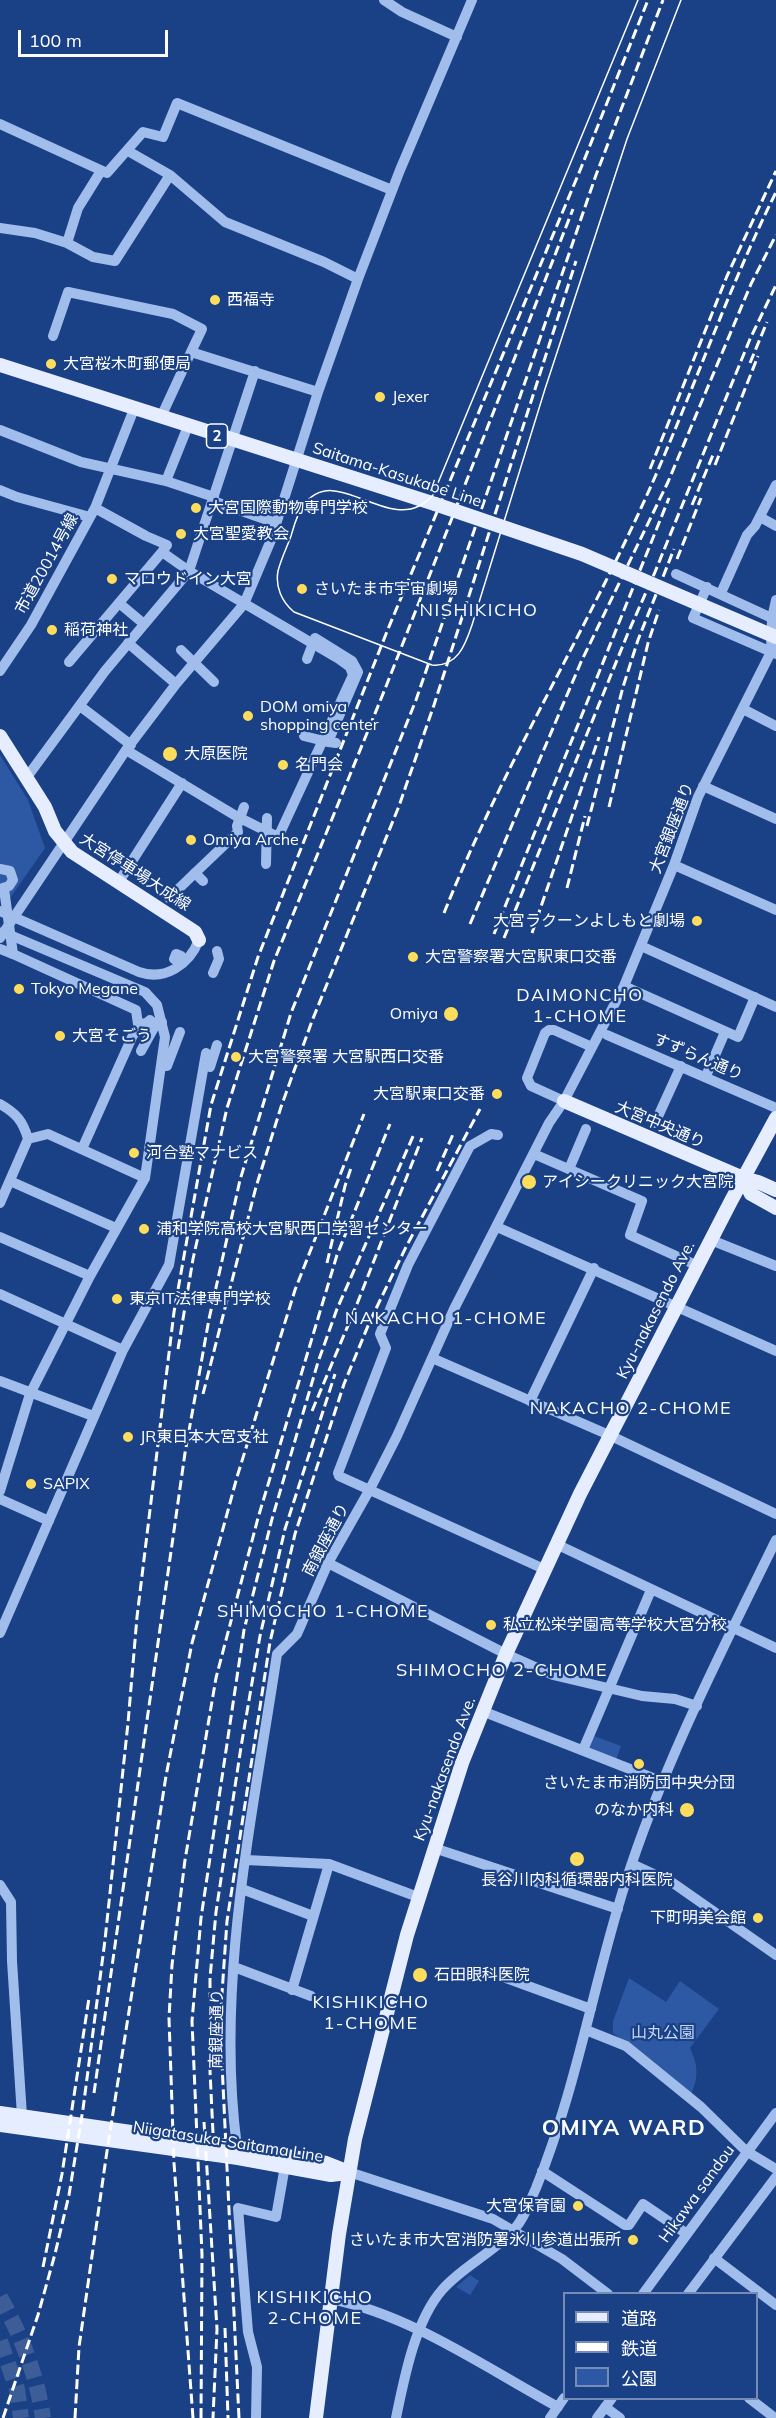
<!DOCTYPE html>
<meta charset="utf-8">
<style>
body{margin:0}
#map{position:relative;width:776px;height:2418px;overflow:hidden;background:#1a4086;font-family:Mulish,"Noto Sans JP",sans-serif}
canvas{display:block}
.legend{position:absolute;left:563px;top:2292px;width:195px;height:108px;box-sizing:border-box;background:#1a4086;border:2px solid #768cb6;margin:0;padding:8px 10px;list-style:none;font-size:18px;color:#fff}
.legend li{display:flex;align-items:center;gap:12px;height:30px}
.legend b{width:30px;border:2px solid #768cb6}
.scale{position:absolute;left:18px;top:30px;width:150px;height:27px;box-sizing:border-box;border:3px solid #fff;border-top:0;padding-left:8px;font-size:18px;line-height:21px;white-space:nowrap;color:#fff;-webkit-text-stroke:4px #1a4086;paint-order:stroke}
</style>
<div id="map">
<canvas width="776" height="2418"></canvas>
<ul class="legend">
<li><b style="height:8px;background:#e6edff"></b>道路</li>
<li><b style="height:8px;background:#fff"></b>鉄道</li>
<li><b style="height:16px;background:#2d59a4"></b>公園</li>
</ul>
<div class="scale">100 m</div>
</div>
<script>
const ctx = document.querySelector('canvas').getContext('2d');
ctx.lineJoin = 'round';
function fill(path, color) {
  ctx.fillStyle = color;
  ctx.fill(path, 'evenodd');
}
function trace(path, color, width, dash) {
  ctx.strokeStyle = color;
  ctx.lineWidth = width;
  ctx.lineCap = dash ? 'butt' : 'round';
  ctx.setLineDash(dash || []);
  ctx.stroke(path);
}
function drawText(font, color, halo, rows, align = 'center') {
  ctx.font = font + ' Mulish,"Noto Sans JP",sans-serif';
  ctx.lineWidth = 4.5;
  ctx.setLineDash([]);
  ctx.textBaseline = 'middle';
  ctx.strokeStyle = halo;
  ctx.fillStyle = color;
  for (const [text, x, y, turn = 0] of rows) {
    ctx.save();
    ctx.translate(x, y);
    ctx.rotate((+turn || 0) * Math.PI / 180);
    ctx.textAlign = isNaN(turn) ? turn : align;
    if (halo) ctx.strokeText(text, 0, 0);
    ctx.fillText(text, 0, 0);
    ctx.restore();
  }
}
const green = new Path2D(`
 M 0,755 L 28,800 L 45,848 L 10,898 L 0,895 Z
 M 594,1736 L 621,1746 L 616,1760 L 589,1749 Z
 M 629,1978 L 666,2002 L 680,1981 L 719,2009 L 690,2048 C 698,2065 699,2077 691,2094 L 613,2033 L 613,2021 Z
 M 470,2275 L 479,2281 L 470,2295 L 456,2287 Z`);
const highwayTunnel = new Path2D(`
 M 0,2297 C 21,2335 37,2375 43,2418
 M 0,2341 L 17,2389 L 21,2418`);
const minor = new Path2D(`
 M 384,0 L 402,12 L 457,37
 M 0,124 L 107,173 L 143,132 L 163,137 L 177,103 L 392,190
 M 128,151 L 170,175 L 225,222 L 324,262 L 358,279
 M 101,171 L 78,208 L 67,243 L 93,257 L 115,261 L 170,175
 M 0,228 L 35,233 L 67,243
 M 53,336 L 68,292 L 173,314 L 202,329 L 191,352 L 318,392
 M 161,417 L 191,352
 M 0,430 L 81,462 L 166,481 L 214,497
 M 166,481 L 188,426
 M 0,490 L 17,497 L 90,517
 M 213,501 L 276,523
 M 760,517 L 776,526
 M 676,574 L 776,620
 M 707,587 L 693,618 L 776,654
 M 721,593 L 747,535 L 755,526 L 776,485
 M 119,603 L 144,624
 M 128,643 L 176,684
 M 69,662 L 162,552
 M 0,671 L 31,625 L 95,508 L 134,409
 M 80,706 L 131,745
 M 743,709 L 776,726
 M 126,750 L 236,816 L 276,836 L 280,833 L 353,675 L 350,667 L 339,659 L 189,571 L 255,371
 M 27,777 L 105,671 L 189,571 L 162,552 L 167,545 L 146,536 L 95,508
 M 703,786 L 776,819
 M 674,865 L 776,910
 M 0,869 L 10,871 L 13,880 L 9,886 L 0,889
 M 118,883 L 182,783
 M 169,898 L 195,873 L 203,881
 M 0,911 L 139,972 C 165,981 189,965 199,940
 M 0,938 L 126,750 L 176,684 L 244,604 L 271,540 L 318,392 L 358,279 L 400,170 L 472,0
 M 641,946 L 776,1007
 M 0,949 L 13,954
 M 174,959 L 176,954 L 181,956
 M 213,973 L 219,959 L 217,951
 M 624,986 L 738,1037 L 755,997
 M 607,1035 L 776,1108
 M 141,1051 L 157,1022
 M 167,1066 L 180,1032
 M 210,1067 L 217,1045
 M 706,1076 L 725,1032
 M 564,1101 L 531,1086 L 527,1078 L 545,1033 L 549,1030 L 554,1030 L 592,1047
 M 0,1104 C 16,1113 23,1121 28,1139
 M 655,1123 L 681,1066
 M 498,1135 L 491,1134 L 470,1146 L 408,1265 L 380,1334 L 386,1348 L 338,1473 L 339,1476 L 544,1569
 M 82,1149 L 133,1035 L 150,1020
 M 534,1154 L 642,1201 L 630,1235 L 698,1266
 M 569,1169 L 586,1129
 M 10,1181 L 116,1228
 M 0,1203 L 28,1139 L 48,1134 L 145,1178
 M 497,1227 L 776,1351
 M 0,1237 L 90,1276
 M 711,1240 L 776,1266
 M 0,1294 L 123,1350
 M 432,1358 L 609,1435 L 776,1514
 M 0,1381 L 93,1416
 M 530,1401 L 594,1268
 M 0,1491 L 30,1394 L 90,1276 L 145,1178 L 165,1037 L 157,1005 L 145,992 L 3,932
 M 0,1499 L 49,1521
 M 556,1544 L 776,1648
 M 328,1563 L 506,1654 L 553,1675 L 642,1696 L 675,1699 L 697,1706
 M 0,1633 L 123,1350 L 169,1265 L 206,1053
 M 482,1711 L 663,1782
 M 583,1750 L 651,1590
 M 434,1848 L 618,1909
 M 246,1860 L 329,1864 L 418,1897
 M 632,1864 L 673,1883 L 776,1955
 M 0,1885 L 11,1902 L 12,1961 L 22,2116
 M 242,1889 L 313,1916
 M 234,1967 L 311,1996
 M 506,1978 L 591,2009
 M 292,1990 L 329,1864
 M 586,2030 L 626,2046 L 701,2107 L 746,2151 L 776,2169
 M 237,2147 C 215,1984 253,1815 277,1654 L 297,1634 L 328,1563 L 370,1489 L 397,1436 L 454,1309 L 549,1123 L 564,1101 L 624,986 L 674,865 L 698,797 L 771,652 L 772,618 L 776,600
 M 542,2171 L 625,2225 L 629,2225 L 643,2204 L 687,2234
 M 349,2172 L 493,2219 L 562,2259 L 608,2294
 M 714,2258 L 776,2305
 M 643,2294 L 776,2113
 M 688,2294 L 776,2177
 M 331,2299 C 411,2315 486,2368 558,2407
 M 749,2398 L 775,2418
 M 605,2407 L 620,2418
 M 256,2418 L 257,2367 L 248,2332 L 238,2208 L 276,2217 L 285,2166
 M 396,2418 C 404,2379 415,2321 442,2290 C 463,2266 495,2252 516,2227 C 525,2217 530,2201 536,2188 C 576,2090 593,1985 625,1884 C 663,1765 721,1652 776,1540
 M 550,2418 L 564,2398
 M 597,2418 L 612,2398`);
const major = new Path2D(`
 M 0,365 L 435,504
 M 0,736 L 45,807 L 55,831 L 72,852 L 189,928 L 195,932 L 199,940
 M 564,1101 L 743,1178 L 758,1182 L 776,1190
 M 743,1178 L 751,1194 L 776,1208
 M 0,2113 L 248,2149 L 326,2163 L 349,2172
 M 0,2125 L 238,2158 L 331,2175 L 347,2173
 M 316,2418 L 339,2234 L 355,2139 L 407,1935 L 462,1763 L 506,1654 L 580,1494 L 731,1201 L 776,1118`);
const tram = new Path2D(`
 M 638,0 L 433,495 C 392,542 337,458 303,506 C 297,514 294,526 291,536 C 287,547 281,559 278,571 C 275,587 282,602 294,612 L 432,665 C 457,667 465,646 472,625 L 545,389 L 627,139 L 681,0`);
const rail = new Path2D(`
 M 750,363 L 767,322
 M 715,465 L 758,356
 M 650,469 L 727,276 L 776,171
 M 692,505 L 713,455
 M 677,559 L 701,498
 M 609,807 L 648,643 L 659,610
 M 587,826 L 623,687 L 638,640 L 674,549
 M 567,888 L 585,816
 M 444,913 C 498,778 573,653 635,521 C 686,413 723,299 776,192
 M 470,924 L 581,662 L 668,482 L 751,284 L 776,235
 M 532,933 L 599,737
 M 494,934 L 669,498
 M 504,938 L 628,633 L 655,572 L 750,339 L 776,285
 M 437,1171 L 454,1132
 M 327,1263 L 345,1186 L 352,1165
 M 178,1349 L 193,1259 L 227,1108 L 274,961 L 385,689 L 573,209
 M 203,1394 L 256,1187 L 281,1107 L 312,1021 L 399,806 L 434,705 L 576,261
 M 312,1411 L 357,1304 L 422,1138
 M 94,2093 L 185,1453 L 209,1319 L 240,1180 L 291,1013 L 416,700 L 596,175 L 663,0
 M 204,2122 L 217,2329 L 213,2418
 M 213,2133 L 210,2071 L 210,1978 L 216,1912 L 241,1747 L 260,1636 L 285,1529 L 335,1374
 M 43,2267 L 62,2174 L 89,1998
 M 225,2328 L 228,2418
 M 3,2418 L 38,2315 L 55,2254 L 69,2195 L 83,2109 L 105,1940 L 128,1723 L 137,1617 L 174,1312 L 211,1105 L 258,957 L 388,629 L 581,168 L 648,0
 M 75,2418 L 79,2347 L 107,2151 L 166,1776 L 192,1643 L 237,1477 L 295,1290 L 364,1114
 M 193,2418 L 174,2163 L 169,2018 L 172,1965 L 185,1860 L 216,1678 L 258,1518 L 337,1255 L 390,1124
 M 201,2418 L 202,2255 L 192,2021 L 201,1918 L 244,1630 L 272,1519 L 318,1362 L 337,1309 L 414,1134
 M 239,2418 L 220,2022 L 227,1921 L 270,1642 L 295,1534 L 344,1384 L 370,1321 L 406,1247 L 480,1109`);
const minorBridge = new Path2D(`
 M 181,650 L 214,682
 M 307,659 L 315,638 L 352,661 L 358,672 L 328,742 L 336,743
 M 304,736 L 328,742
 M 266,864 L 267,818
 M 195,873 L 238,832 L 237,826 L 244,807
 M 4,889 L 13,954 L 136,1010 L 138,1024 L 162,1022`);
const majorBridge = new Path2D(`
 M 435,504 L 582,554 L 776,637`);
const markers = [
 [215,300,6,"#fedd5c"],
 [51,364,6,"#fedd5c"],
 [380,397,6,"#fedd5c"],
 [196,508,6,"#fedd5c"],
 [181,534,6,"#fedd5c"],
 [112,579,6,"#fedd5c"],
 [302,589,6,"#fedd5c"],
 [52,630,6,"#fedd5c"],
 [248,716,6,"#fedd5c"],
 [170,754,8,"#fedd5c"],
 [283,765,6,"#fedd5c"],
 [191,840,6,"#fedd5c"],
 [697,921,6,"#fedd5c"],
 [413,957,6,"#fedd5c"],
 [19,989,6,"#fedd5c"],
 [451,1014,8,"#fedd5c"],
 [60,1036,6,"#fedd5c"],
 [236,1057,6,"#fedd5c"],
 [497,1094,6,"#fedd5c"],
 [134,1153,6,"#fedd5c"],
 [529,1182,8,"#fedd5c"],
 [144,1229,6,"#fedd5c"],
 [117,1299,6,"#fedd5c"],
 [128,1437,6,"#fedd5c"],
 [31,1484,6,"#fedd5c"],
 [491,1625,6,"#fedd5c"],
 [639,1764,6,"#fedd5c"],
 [687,1810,8,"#fedd5c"],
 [577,1859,8,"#fedd5c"],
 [758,1918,6,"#fedd5c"],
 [420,1975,8,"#fedd5c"],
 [578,2206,6,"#fedd5c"],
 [633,2240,6,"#fedd5c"]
];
const shields = [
 [217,436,21]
];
const shieldNames = [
 ["2",217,436]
];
const poiNames = [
 ["西福寺",227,300],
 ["大宮桜木町郵便局",63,364],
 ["Jexer",392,397],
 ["大宮国際動物専門学校",208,508],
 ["大宮聖愛教会",193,534],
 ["マロウドイン大宮",124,579],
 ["さいたま市宇宙劇場",314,589],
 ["稲荷神社",64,630],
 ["DOM omiya",260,707],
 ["shopping center",260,725],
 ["大原医院",184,754],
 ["名門会",295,765],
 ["Omiya Arche",203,840],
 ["大宮ラクーンよしもと劇場",685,921,"right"],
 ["大宮警察署大宮駅東口交番",425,957],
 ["Tokyo Megane",31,989],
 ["Omiya",438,1014,"right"],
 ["大宮そごう",72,1036],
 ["大宮警察署 大宮駅西口交番",248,1057],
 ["大宮駅東口交番",485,1094,"right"],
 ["河合塾マナビス",146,1153],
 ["アイシークリニック大宮院",542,1182],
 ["浦和学院高校大宮駅西口学習センター",156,1229],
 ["東京IT法律専門学校",129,1299],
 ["JR東日本大宮支社",140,1437],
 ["SAPIX",43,1484],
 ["私立松栄学園高等学校大宮分校",503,1625],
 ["さいたま市消防団中央分団",639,1783,"center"],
 ["のなか内科",674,1810,"right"],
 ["長谷川内科循環器内科医院",577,1880,"center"],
 ["下町明美会館",746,1918,"right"],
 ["石田眼科医院",434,1975],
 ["大宮保育園",566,2206,"right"],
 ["さいたま市大宮消防署氷川参道出張所",621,2240,"right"]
];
const streetNames = [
 ["Saitama-Kasukabe Line",397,475,18],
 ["市道20014号線",47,564,-61],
 ["大宮銀座通り",672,828,-69],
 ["大宮停車場大成線",135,872,33],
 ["すずらん通り",698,1057,23],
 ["大宮中央通り",660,1125,23],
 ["Kyu-nakasendo Ave.",656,1310,-63],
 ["南銀座通り",326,1540,-62],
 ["Kyu-nakasendo Ave.",445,1769,-70],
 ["南銀座通り",217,2029,-89],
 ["Niigatasuka-Saitama Line",228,2142,9],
 ["Hikawa sandou",697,2194,-54]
];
const parkNames = [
 ["山丸公園",663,2033]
];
const neighbourhoodNames = [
 ["NISHIKICHO",479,611],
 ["DAIMONCHO",580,996],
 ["1-CHOME",580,1017],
 ["NAKACHO 1-CHOME",446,1319],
 ["NAKACHO 2-CHOME",631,1409],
 ["SHIMOCHO 1-CHOME",323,1612],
 ["SHIMOCHO 2-CHOME",502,1671],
 ["KISHIKICHO",371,2003],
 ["1-CHOME",371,2024],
 ["KISHIKICHO",315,2298],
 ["2-CHOME",315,2319]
];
const districtNames = [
 ["OMIYA WARD",624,2128]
];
fill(green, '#2d59a4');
trace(highwayTunnel, '#3c5d98', 16, [16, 8]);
trace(minor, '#a1bdec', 10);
trace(major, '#e6edff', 14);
trace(tram, '#fff', 1.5);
trace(rail, '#fff', 3, [10, 4.5]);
trace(minorBridge, '#a1bdec', 10);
trace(majorBridge, '#e6edff', 14);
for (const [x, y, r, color] of markers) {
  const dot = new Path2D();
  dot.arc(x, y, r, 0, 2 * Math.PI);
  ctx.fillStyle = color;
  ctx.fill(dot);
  trace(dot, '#1a4086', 2);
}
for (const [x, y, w] of shields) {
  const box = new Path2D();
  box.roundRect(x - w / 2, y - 12, w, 24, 4.5);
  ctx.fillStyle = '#1a4086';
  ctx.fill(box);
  trace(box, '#fff', 1.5);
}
drawText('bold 15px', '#fff', null, shieldNames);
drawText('16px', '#fff', '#1a4086', poiNames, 'left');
drawText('16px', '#fff', '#1a4086', streetNames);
drawText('16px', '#c6d9f9', '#1a4086', parkNames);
ctx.letterSpacing = '1.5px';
drawText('18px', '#fff', '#1a4086', neighbourhoodNames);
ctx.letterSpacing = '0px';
ctx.letterSpacing = '1.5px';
drawText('bold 22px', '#fff', '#1a4086', districtNames);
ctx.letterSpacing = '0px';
</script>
